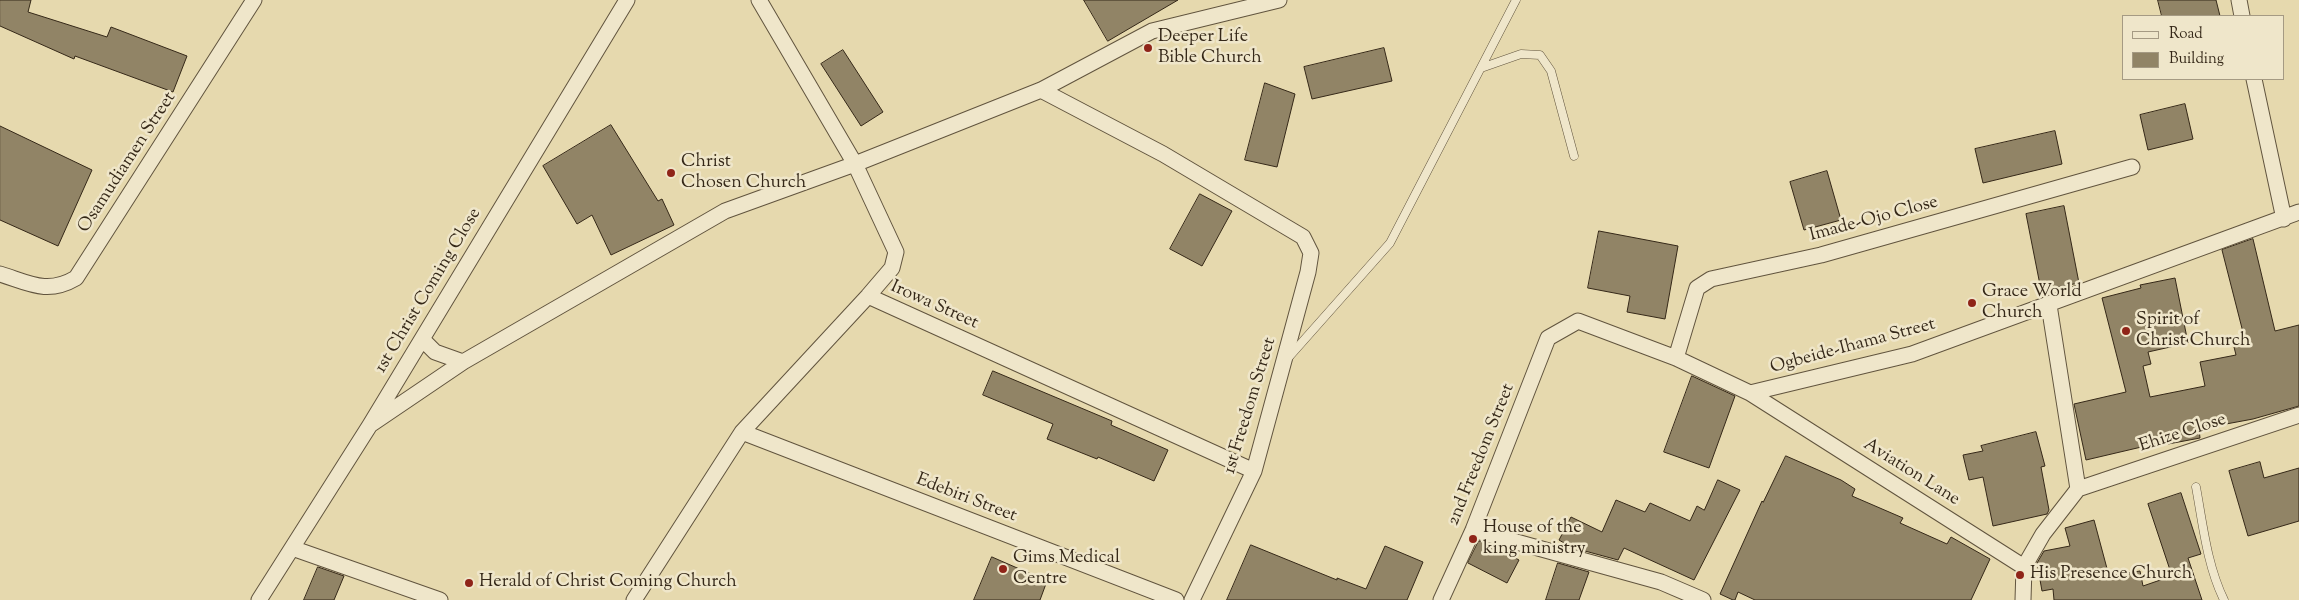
<!DOCTYPE html>
<style>
body{margin:0}
#map{position:relative;width:2299px;height:600px;overflow:hidden;background:#e6d9ae;font-family:"Sorts Mill Goudy",serif}
canvas{display:block}
.legend{position:absolute;left:2122px;top:15px;width:162px;height:65px;box-sizing:border-box;background:#efe6ca;border:1px solid #a59a83;margin:0;padding:6px 9px;list-style:none;font-size:15px;color:#352818}
.legend li{display:flex;align-items:center;gap:10px;height:25px}
.legend b{width:25px;border:1px solid #a59a83}
</style>
<div id="map">
<canvas width="2299" height="600"></canvas>
<ul class="legend">
<li><b style="height:6px;background:#efe6ca"></b>Road</li>
<li><b style="height:14px;background:#918466"></b>Building</li>
</ul>
</div>
<script>
const ctx = document.querySelector('canvas').getContext('2d');
ctx.lineJoin = 'round';
function fill(path, color) {
  ctx.fillStyle = color;
  ctx.fill(path, 'evenodd');
}
function trace(path, color, width, dash) {
  ctx.strokeStyle = color;
  ctx.lineWidth = width;
  ctx.lineCap = dash ? 'butt' : 'round';
  ctx.setLineDash(dash || []);
  ctx.stroke(path);
}
function drawText(font, color, halo, rows, align = 'center') {
  ctx.font = font + ' "Sorts Mill Goudy",serif';
  ctx.lineWidth = 5;
  ctx.setLineDash([]);
  ctx.textBaseline = 'middle';
  ctx.strokeStyle = halo;
  ctx.fillStyle = color;
  for (const [text, x, y, turn = 0] of rows) {
    ctx.save();
    ctx.translate(x, y);
    ctx.rotate((+turn || 0) * Math.PI / 180);
    ctx.textAlign = isNaN(turn) ? turn : align;
    if (halo) ctx.strokeText(text, 0, 0);
    ctx.fillText(text, 0, 0);
    ctx.restore();
  }
}
const building = new Path2D(`
 M 0,0 L 31,0 L 28,12 L 107,37 L 111,27 L 187,56 L 173,92 L 75,56 L 74,59 L 0,26 Z
 M 1084,0 L 1178,0 L 1108,41 Z
 M 2158,0 L 2216,0 L 2220,16 L 2162,16 Z
 M 1384,48 L 1392,81 L 1312,99 L 1304,67 Z
 M 843,50 L 883,112 L 861,126 L 821,64 Z
 M 1265,83 L 1295,94 L 1277,167 L 1245,160 Z
 M 2185,104 L 2193,139 L 2148,150 L 2140,115 Z
 M 611,125 L 658,201 L 662,199 L 674,225 L 611,255 L 592,215 L 577,224 L 543,166 Z
 M 0,126 L 92,170 L 58,246 L 0,220 Z
 M 2055,131 L 2062,164 L 1983,183 L 1975,149 Z
 M 1827,171 L 1841,220 L 1804,230 L 1790,182 Z
 M 1200,194 L 1232,211 L 1202,266 L 1170,249 Z
 M 2064,206 L 2079,283 L 2041,290 L 2026,214 Z
 M 1599,231 L 1678,246 L 1665,319 L 1627,312 L 1630,296 L 1588,288 Z
 M 2253,239 L 2275,331 L 2299,325 L 2299,406 L 2253,419 L 2199,429 L 2200,438 L 2168,444 L 2167,441 L 2086,460 L 2074,404 L 2126,392 L 2102,298 L 2141,288 L 2140,285 L 2175,278 L 2188,343 L 2148,352 L 2151,364 L 2143,366 L 2150,397 L 2205,386 L 2200,362 L 2236,355 L 2234,347 L 2246,344 L 2222,250 Z
 M 993,371 L 1112,421 L 1111,425 L 1168,450 L 1154,481 L 1098,457 L 1097,459 L 1047,439 L 1053,424 L 983,395 Z
 M 1692,376 L 1735,396 L 1709,468 L 1664,452 Z
 M 2036,432 L 2045,466 L 2041,467 L 2049,510 L 2047,514 L 1993,526 L 1983,477 L 1969,480 L 1963,455 L 1983,451 L 1981,446 Z
 M 1786,456 L 1841,480 L 1855,489 L 1852,496 L 1903,518 L 1900,523 L 1947,544 L 1951,537 L 1990,559 L 1971,600 L 1755,600 L 1738,592 L 1735,600 L 1733,600 L 1720,594 L 1762,501 L 1763,502 Z
 M 2260,462 L 2264,478 L 2299,468 L 2299,521 L 2248,536 L 2229,471 Z
 M 1718,480 L 1740,490 L 1694,580 L 1624,548 L 1618,560 L 1563,545 L 1564,543 L 1559,540 L 1571,517 L 1602,532 L 1616,500 L 1645,512 L 1650,503 L 1690,521 L 1697,506 L 1704,510 Z
 M 2181,493 L 2201,554 L 2188,558 L 2202,600 L 2054,600 L 2053,589 L 2042,591 L 2037,563 L 2044,551 L 2070,546 L 2065,528 L 2094,520 L 2109,576 L 2140,571 L 2143,586 L 2172,576 L 2148,504 Z
 M 1479,541 L 1489,544 L 1519,560 L 1507,583 L 1468,563 Z
 M 1251,545 L 1337,580 L 1337,578 L 1366,589 L 1385,546 L 1423,562 L 1407,600 L 1227,600 Z
 M 992,557 L 1047,581 L 1040,600 L 974,600 Z
 M 1558,563 L 1589,572 L 1579,600 L 1546,600 Z
 M 318,567 L 344,576 L 334,600 L 304,600 Z`);
const service = new Path2D(`
 M 1481,68 L 1521,54 L 1540,55 L 1551,71 L 1574,156
 M 1288,358 L 1390,243 L 1516,0
 M 2196,487 C 2203,525 2207,565 2224,600`);
const minor = new Path2D(`
 M 2239,0 L 2242,16
 M 2254,79 L 2284,219
 M 1041,90 L 1163,154 L 1303,237 L 1311,253 L 1308,272 L 1254,471 L 1192,600
 M 0,274 C 29,283 47,295 76,278 L 254,0
 M 868,296 L 1254,471
 M 422,339 L 435,352 L 463,362
 M 1676,358 L 1697,288 L 1711,279 L 1821,255 L 2132,167
 M 1750,393 L 2024,567
 M 370,425 L 463,362 L 725,211 L 855,164 L 1041,90 L 1152,31 L 1279,0
 M 742,432 L 1176,600
 M 2078,489 L 2299,415
 M 1473,530 L 1661,582 L 1703,600
 M 292,548 L 440,600
 M 259,600 L 370,425 L 627,0
 M 634,600 L 742,432 L 868,296 L 892,268 L 896,252 L 855,164 L 759,0
 M 1441,600 L 1473,530 L 1548,338 L 1578,321 L 1676,358 L 1750,393 L 1912,354 L 2299,212
 M 2023,600 L 2024,567 L 2043,534 L 2078,489 L 2049,305`);
const markers = [
 [1148,48,5,"#8f2418"],
 [671,173,5,"#8f2418"],
 [1972,303,5,"#8f2418"],
 [2126,331,5,"#8f2418"],
 [1473,539,5,"#8f2418"],
 [1003,569,5,"#8f2418"],
 [2020,575,5,"#8f2418"],
 [469,583,5,"#8f2418"]
];
const poiNames = [
 ["Deeper Life",1158,38],
 ["Bible Church",1158,59],
 ["Christ",681,163],
 ["Chosen Church",681,184],
 ["Grace World",1982,293],
 ["Church",1982,314],
 ["Spirit of",2136,321],
 ["Christ Church",2136,342],
 ["House of the",1483,529],
 ["king ministry",1483,550],
 ["Gims Medical",1013,559],
 ["Centre",1013,580],
 ["His Presence Church",2030,575],
 ["Herald of Christ Coming Church",479,583]
];
const streetNames = [
 ["Osamudiamen Street",128,163,-57],
 ["Imade-Ojo Close",1874,220,-15],
 ["1st Christ Coming Close",429,291,-59],
 ["Irowa Street",934,306,24],
 ["Ogbeide-Ihama Street",1853,347,-15],
 ["1st Freedom Street",1251,406,-73],
 ["Ehize Close",2183,434,-18],
 ["2nd Freedom Street",1482,455,-68],
 ["Aviation Lane",1911,473,32],
 ["Edebiri Street",966,499,21]
];
fill(building, '#918466');
trace(building, '#352818', 1);
trace(service, '#61543e', 9);
trace(minor, '#61543e', 17);
trace(service, '#efe6ca', 8);
trace(minor, '#efe6ca', 15);
for (const [x, y, r, color] of markers) {
  const dot = new Path2D();
  dot.arc(x, y, r, 0, 2 * Math.PI);
  ctx.fillStyle = color;
  ctx.fill(dot);
  trace(dot, '#efe6ca', 2);
}
drawText('18px', '#352818', '#efe6ca', poiNames, 'left');
drawText('18px', '#352818', '#efe6ca', streetNames);
</script>
